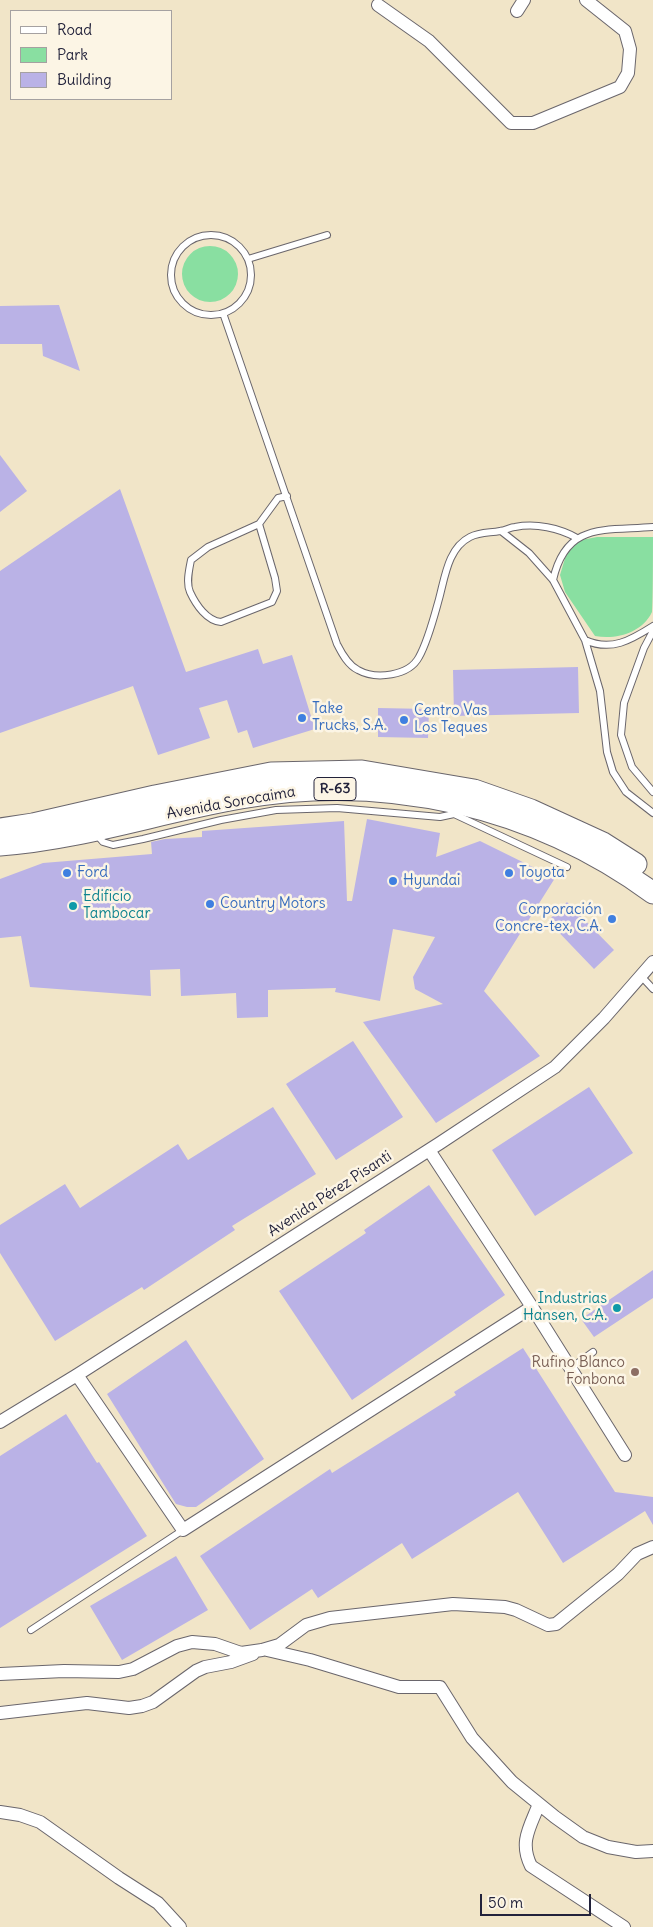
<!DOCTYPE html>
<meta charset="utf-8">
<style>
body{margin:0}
#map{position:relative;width:653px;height:1927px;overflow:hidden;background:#f1e5c8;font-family:Delius,sans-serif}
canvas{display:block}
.legend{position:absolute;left:10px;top:10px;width:162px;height:90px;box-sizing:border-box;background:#fcf5e5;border:1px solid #a5a1a1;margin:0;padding:6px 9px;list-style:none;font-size:15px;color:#22223b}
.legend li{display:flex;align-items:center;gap:10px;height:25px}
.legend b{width:25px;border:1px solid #a5a1a1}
.scale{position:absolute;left:480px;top:1894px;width:111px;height:22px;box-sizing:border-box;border:2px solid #22223b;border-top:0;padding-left:6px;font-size:15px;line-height:18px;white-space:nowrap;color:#22223b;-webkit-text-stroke:4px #fcf5e5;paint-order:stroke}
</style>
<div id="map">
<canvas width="653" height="1927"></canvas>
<ul class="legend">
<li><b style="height:6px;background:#fff"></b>Road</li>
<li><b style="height:14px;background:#89dfa1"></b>Park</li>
<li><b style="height:14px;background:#bab2e6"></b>Building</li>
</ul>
<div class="scale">50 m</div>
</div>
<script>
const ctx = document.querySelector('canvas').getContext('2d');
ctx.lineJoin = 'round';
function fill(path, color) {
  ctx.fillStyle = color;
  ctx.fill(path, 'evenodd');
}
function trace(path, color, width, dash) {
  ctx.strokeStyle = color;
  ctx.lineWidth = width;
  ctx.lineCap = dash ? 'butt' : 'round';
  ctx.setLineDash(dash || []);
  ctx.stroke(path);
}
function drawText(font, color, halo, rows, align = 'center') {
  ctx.font = font + ' Delius,sans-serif';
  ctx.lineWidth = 5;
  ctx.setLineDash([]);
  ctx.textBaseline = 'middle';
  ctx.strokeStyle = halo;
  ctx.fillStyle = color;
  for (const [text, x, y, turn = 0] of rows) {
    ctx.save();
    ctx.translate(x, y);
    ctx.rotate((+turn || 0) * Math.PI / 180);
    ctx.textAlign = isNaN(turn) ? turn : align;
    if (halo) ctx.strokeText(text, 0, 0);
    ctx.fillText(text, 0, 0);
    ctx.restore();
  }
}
const green = new Path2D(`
 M182 274a28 28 0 1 1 56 0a28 28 0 1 1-56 0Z
 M 597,537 L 653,537 C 653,550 653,604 652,612 C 642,633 616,640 595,636 L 565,592 L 560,575 L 566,555 L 576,541 Z`);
const building = new Path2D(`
 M 59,305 L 80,371 L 43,356 L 42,344 L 0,344 L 0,306 Z
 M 0,455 L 27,491 L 0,512 Z
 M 120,489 L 186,672 L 258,649 L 263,664 L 292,655 L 315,729 L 253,748 L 247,730 L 238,733 L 227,700 L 199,708 L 210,738 L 158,755 L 133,686 L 0,733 L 0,571 Z
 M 578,667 L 579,713 L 454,716 L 453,670 Z
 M 378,708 L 429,709 L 428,738 L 378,737 Z
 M 367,819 L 440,833 L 436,857 L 480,841 L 555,878 L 484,991 L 540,1056 L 436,1123 L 363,1022 L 443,1004 L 415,989 L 413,977 L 435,937 L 393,929 L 380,1001 L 335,992 L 336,988 L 268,990 L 268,1017 L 237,1018 L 236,993 L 181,996 L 180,969 L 150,970 L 151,996 L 30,987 L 21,936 L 0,938 L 0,879 L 43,863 L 152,854 L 151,842 L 165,839 L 202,837 L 202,831 L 344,821 L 347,901 L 352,901 Z
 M 567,902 L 614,950 L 594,969 L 548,921 Z
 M 353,1041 L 403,1117 L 336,1160 L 286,1084 Z
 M 589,1087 L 633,1153 L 535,1216 L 492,1150 Z
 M 273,1107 L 316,1174 L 232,1226 L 235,1230 L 144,1290 L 142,1287 L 55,1341 L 0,1253 L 0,1225 L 65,1184 L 80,1208 L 178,1144 L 188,1160 Z
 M 429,1185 L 505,1295 L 352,1400 L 279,1291 L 366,1233 L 364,1230 Z
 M 653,1270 L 653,1298 L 594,1337 L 581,1319 Z
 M 186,1340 L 264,1459 L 196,1507 L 187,1507 L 176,1504 L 107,1394 Z
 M 523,1348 L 615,1492 L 653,1497 L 653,1525 L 645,1511 L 563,1563 L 518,1492 L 412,1559 L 402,1543 L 318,1598 L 312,1589 L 250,1630 L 200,1556 L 330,1469 L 332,1473 L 456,1395 L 454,1392 Z
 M 66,1414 L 97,1463 L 99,1462 L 147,1536 L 0,1628 L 0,1456 Z
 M 176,1556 L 208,1610 L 122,1660 L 90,1606 Z`);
const service = new Path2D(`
 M171 275a40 40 0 1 1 80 0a40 40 0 1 1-80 0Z
 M 248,259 L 327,235
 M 223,313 L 337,644 C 342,654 348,665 358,670 C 376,680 409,676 419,657 C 428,641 434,617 439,599 C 445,577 448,548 470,537 C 480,532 490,533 500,531 C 505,531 510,527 515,527 C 536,523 559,528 577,538
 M 259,524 L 275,578 L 277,591 L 272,602 L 221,622 C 207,621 196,605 190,592 C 186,583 189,570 191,560 L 208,547 L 259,524 L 278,498 L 287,496
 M 501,531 L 529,553 L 553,580 L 585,640 C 611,652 631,640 653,626
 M 553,580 C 566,522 604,531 653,527
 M 653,631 L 644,648 L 624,703 L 621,735 L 632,767 L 653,792
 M 585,640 L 600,691 L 607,752 L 613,772 L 626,792 L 653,813
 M 454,814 L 567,867
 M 97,835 L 103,842 L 113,845 L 143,839 L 221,820 L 276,810 L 337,808 L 440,817 L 454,814 L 460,809
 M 641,976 L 653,989
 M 571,1368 L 593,1352
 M 31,1630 L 183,1530`);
const minor = new Path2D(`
 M 378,5 L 429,41 L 511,123 L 533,123 L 620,87 L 628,73 L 630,49 L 625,31 L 586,0
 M 517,11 L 524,0
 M 429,1150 L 532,1307 L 625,1455
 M 77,1375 L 183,1530 L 532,1307
 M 0,1422 L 77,1375 L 440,1143 L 555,1067 L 604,1018 L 653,962
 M 267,1650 L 310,1660 L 399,1687 L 440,1687 L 472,1738 L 512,1782 L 555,1817 L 583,1837 L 608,1847 L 636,1852 L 653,1851
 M 0,1674 L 64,1671 L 119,1672 L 133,1669 L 177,1646 L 192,1642 L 215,1644 L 241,1653 L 262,1650 L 279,1645 L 306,1625 L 330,1618 L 453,1604 L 505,1607 L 516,1610 L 548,1625 L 556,1624 L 618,1574 L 637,1554 L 653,1547
 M 0,1713 L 87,1703 L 129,1708 L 142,1706 L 153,1702 L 196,1671 L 205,1667 L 231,1662 L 253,1654
 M 539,1804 C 530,1827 519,1842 531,1866 L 624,1927
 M 0,1812 L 20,1815 L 40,1822 L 119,1878 L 158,1903 L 180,1927`);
const primary = new Path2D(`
 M 0,829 L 33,824 L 155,796 L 271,773 L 362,771 L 474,790 L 531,810 L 603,843 L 636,864
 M 0,845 C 82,839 160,812 241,798 C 386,772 534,806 653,893`);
const markers = [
 [302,718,5,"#3f7fe0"],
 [404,720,5,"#3f7fe0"],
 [67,873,5,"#3f7fe0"],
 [509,873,5,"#3f7fe0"],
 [393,881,5,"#3f7fe0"],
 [210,904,5,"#3f7fe0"],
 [73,906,5,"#0f9aa8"],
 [612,919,5,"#3f7fe0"],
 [617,1308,5,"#0f9aa8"],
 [635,1372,5,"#8d6e63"]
];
const shields = [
 [335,789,42]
];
const shieldNames = [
 ["R-63",335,789]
];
const shopNames = [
 ["Take",312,709],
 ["Trucks, S.A.",312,726],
 ["Centro Vas",414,711],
 ["Los Teques",414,728],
 ["Ford",77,873],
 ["Toyota",519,873],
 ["Hyundai",403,881],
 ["Country Motors",220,904],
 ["Corporación",602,910,"right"],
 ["Concre-tex, C.A.",602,927,"right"]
];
const streetNames = [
 ["Avenida Sorocaima",231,803,-10],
 ["Avenida Pérez Pisanti",330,1194,-33]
];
const cultureNames = [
 ["Edificio",83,897],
 ["Tambocar",83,914],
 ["Industrias",607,1299,"right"],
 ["Hansen, C.A.",607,1316,"right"]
];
const educationNames = [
 ["Rufino Blanco",625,1363],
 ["Fonbona",625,1380]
];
fill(green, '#89dfa1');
fill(building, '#bab2e6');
trace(service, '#6a666c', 8);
trace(minor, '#6a666c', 14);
trace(primary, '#6a666c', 23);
trace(service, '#fff', 6);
trace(minor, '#fff', 12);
trace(primary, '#fff', 21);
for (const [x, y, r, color] of markers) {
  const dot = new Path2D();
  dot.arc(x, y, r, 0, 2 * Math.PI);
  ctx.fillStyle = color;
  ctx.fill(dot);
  trace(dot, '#fcf5e5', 2);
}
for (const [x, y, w] of shields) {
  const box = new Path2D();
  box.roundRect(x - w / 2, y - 11.5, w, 23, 4);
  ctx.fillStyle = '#fcf5e5';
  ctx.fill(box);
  trace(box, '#22223b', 1);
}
drawText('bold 14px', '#22223b', null, shieldNames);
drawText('15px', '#366cbe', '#fcf5e5', shopNames, 'left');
drawText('15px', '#22223b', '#fcf5e5', streetNames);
drawText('15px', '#0d838f', '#fcf5e5', cultureNames, 'left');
drawText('15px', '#785e54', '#fcf5e5', educationNames, 'right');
</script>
